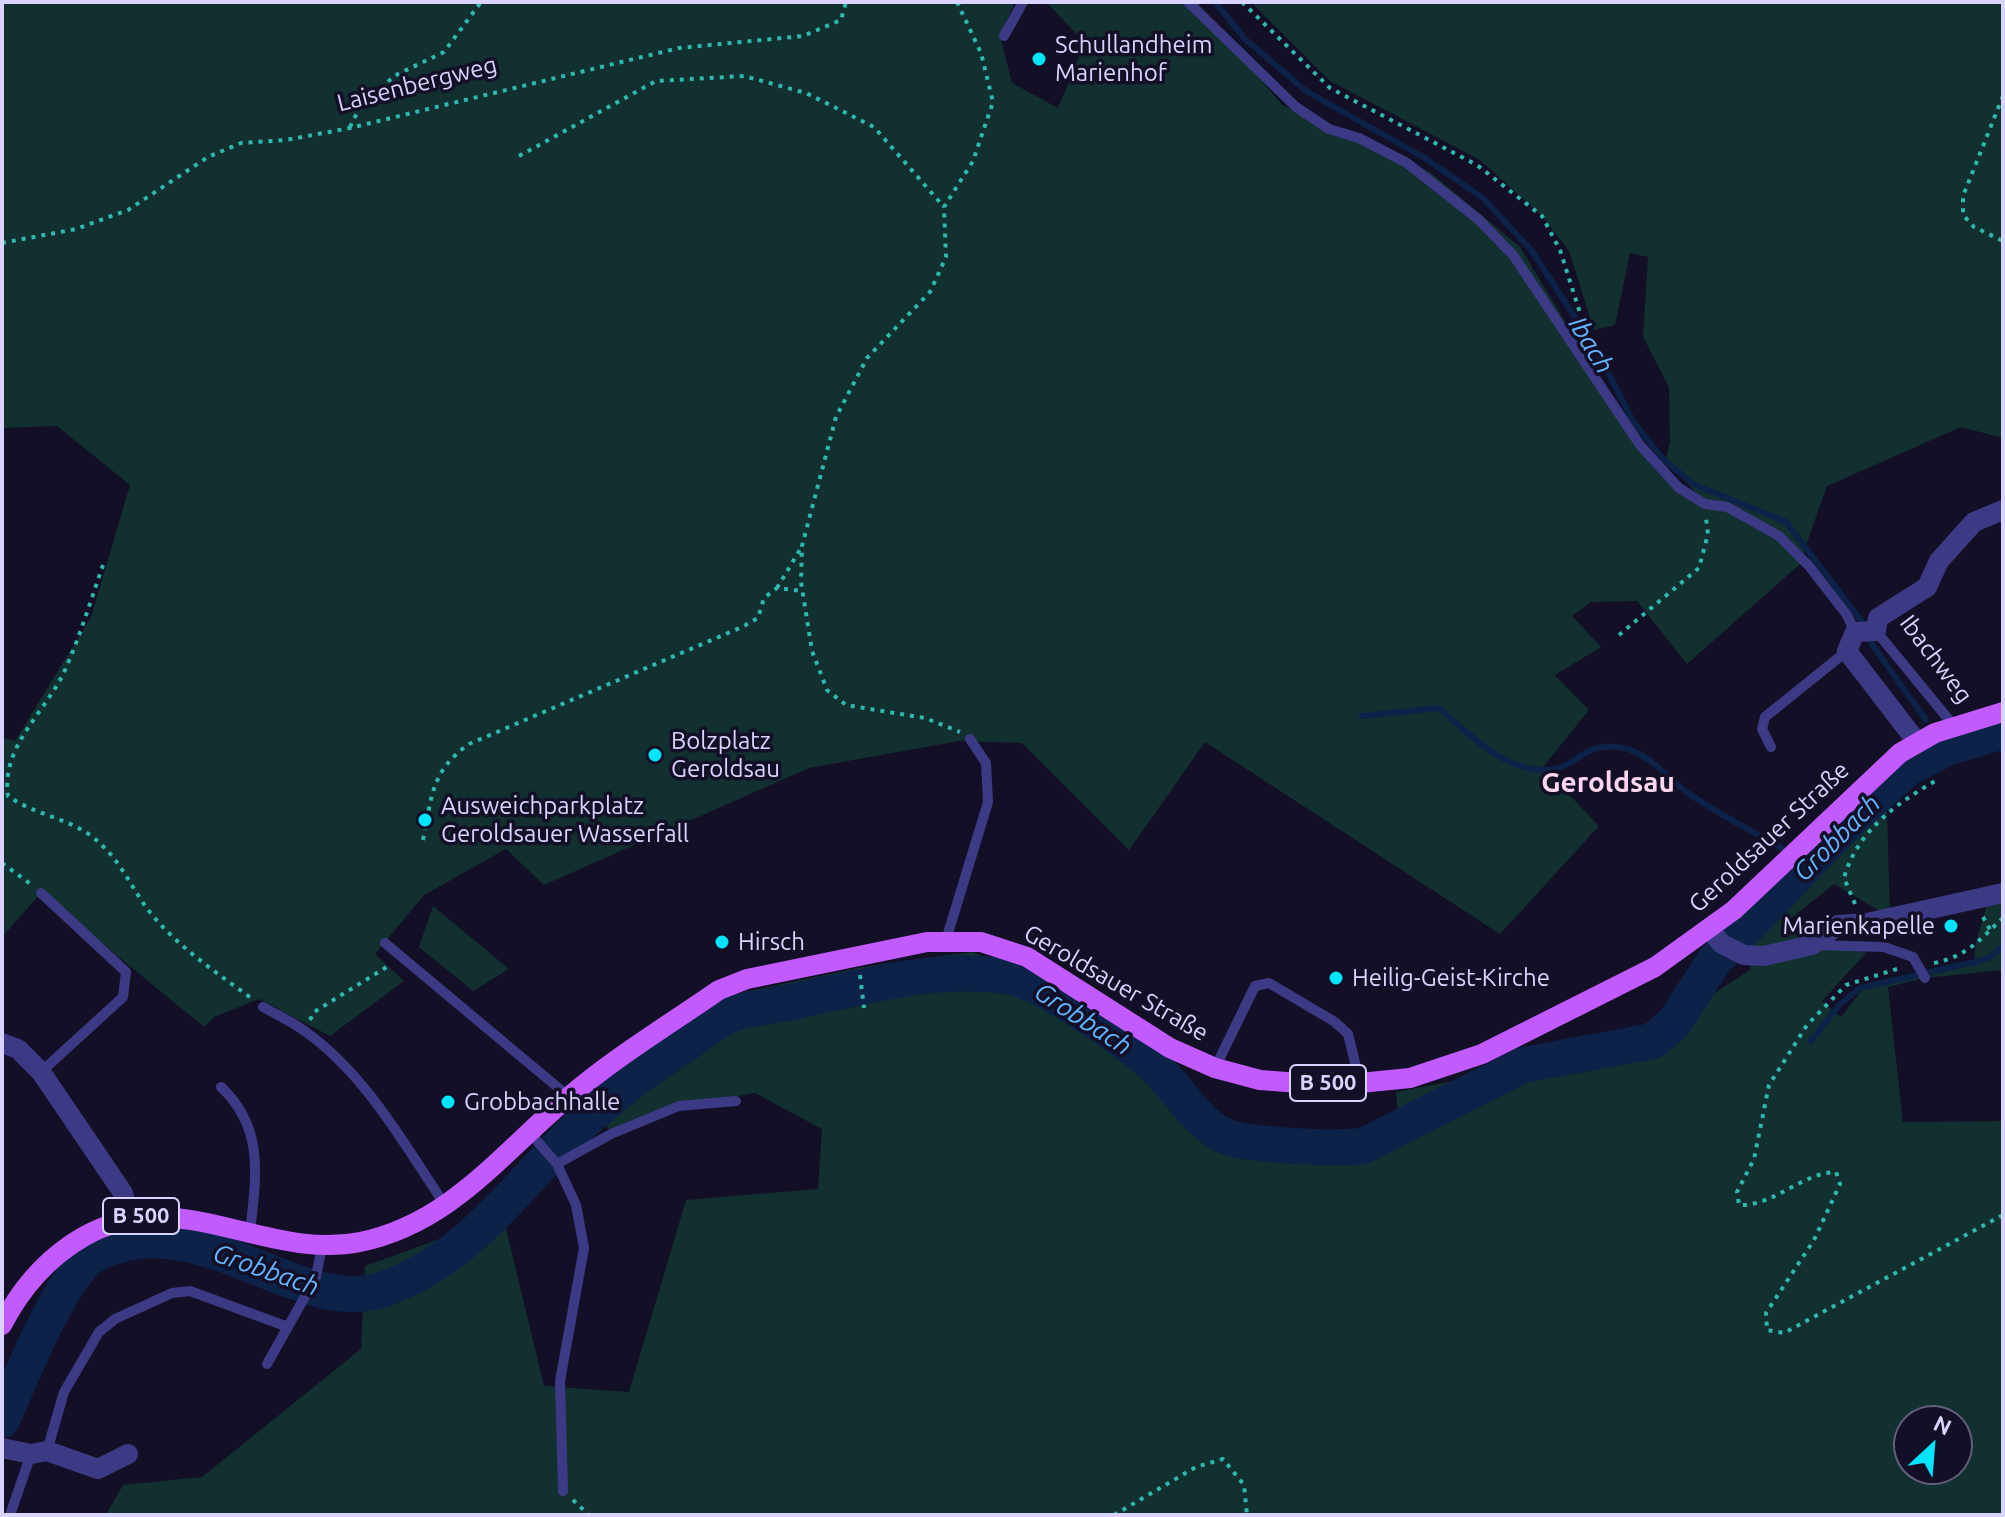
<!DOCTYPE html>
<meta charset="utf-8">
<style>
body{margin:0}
#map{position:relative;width:2005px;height:1517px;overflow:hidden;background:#130f26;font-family:Ubuntu,sans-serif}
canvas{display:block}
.frame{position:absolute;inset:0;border:4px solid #d9d4ff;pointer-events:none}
.north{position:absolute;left:1893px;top:1405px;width:80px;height:80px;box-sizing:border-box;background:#130f26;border:2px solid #625e7d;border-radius:50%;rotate:26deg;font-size:22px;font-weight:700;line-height:32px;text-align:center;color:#d9d4ff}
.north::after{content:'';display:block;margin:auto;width:28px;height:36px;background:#00e5ff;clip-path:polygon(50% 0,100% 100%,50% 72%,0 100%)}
</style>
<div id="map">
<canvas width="2005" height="1517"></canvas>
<div class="frame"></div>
<div class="north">N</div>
</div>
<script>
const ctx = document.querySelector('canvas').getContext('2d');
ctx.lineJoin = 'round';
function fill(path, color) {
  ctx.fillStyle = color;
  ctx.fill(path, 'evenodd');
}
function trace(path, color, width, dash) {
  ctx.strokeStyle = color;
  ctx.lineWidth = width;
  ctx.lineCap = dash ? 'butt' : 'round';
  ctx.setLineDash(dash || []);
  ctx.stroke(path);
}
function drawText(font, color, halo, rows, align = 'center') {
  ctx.font = font + ' Ubuntu,sans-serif';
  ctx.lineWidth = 7;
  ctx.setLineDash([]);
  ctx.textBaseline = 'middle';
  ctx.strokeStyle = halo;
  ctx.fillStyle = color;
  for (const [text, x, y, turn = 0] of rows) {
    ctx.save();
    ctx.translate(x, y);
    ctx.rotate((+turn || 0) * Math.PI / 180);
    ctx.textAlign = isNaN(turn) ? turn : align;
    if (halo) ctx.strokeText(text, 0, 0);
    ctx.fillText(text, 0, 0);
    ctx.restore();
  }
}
const green = new Path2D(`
 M 2,2 L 1015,2 L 1000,35 L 1012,83 L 1058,108 L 1085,43 L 1046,2 L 1197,2 L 1282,105 L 1430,172 L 1520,247 L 1640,445 L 1661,470 L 1703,501 L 1666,459 L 1670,441 L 1669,387 L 1643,337 L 1648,257 L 1630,253 L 1615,325 L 1594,330 L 1569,251 L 1542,216 L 1480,160 L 1330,81 L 1251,2 L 2003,2 L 2003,438 L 1961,427 L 1827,486 L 1799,565 L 1687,664 L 1637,601 L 1591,602 L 1572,616 L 1601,647 L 1555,675 L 1589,710 L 1543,767 L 1599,826 L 1500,934 L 1205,742 L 1129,850 L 1022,743 L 959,741 L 809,768 L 544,885 L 506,849 L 424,895 L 375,954 L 404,981 L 330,1036 L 259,999 L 214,1017 L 204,1027 L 41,893 L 2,937 L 2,738 L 15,741 L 91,617 L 130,485 L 57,426 L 2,428 Z
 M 1886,774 L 1890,917 L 1834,884 L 1785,923 L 1866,953 L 1822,1001 L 1841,1017 L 1862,990 L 1974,965 L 1975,946 L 1990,893 L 2003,893 L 2003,970 L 1925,978 L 1888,987 L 1903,1122 L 2003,1121 L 2003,1515 L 106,1515 L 123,1485 L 202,1477 L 361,1349 L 365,1266 L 503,1216 L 544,1386 L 629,1392 L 686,1200 L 818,1189 L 822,1129 L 755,1093 L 679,1106 L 611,1134 L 600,1114 L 683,1050 L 731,995 L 862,967 L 972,952 L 1026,972 L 1166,1066 L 1187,1095 L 1228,1130 L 1356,1141 L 1399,1122 L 1396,1092 L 1480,1076 L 1534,1056 L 1649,1037 L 1751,969 L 1734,923 ZM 1909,1421 L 1957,1421 L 1957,1469 L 1909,1469 Z
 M 433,906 L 509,969 L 473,991 L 419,947 Z`);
const stream = new Path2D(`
 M 1215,2 L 1245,39 L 1306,91 L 1423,157 L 1483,198 L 1532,251 L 1598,353 L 1633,421 L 1663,459 L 1693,484 L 1786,522 L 1863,623 L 1871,643 L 1926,720
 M 1362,716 L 1439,708 C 1470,735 1509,777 1555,769 C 1577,765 1585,743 1617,747 C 1648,750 1664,776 1688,793 C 1718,814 1752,831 1783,849
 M 1797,861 L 1806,867
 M 1811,1041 L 1840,1004 L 1860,988 L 1979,961 L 1991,957 L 2003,945`);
const river = new Path2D(`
 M 2,1420 C 20,1381 62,1269 99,1252 C 204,1205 299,1319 384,1289 C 459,1263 506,1201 559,1146 C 597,1106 641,1073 687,1043 C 700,1035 713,1023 728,1016 C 746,1008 772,1006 792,1002 C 862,987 938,965 1010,977 C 1045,983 1128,1042 1155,1067 C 1178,1088 1196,1123 1225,1136 C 1248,1146 1336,1149 1363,1146 L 1523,1065 L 1653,1041 L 1674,1023 L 1714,961 L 1854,816 L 1908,768 L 1947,748 L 2003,731`);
const path = new Path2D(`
 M 957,2 L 981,53 L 993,102 L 973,161 L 944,207 L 946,257 L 930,292 L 867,358 L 836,417 L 802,546 L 801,582 L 812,651 L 827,690 L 846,705 L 925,718 L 960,732
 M 1242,2 L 1330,88 L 1477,165 L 1542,216 L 1560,250 L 1588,338
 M 2003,96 L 1963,196 L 1963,215 L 1974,227 L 2003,241
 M 350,127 L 359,109 L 394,76 L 444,52 L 481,2
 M 519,156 L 656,81 L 744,76 L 806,93 L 874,127 L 944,207
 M 2,243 L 76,229 L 128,210 L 208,157 L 241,143 L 286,140 L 350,128 L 679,48 L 803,36 L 841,20 L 846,2
 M 103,565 C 91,600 80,636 65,670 C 45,714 1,745 8,796 C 33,814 64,817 90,835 C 123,860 129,887 153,916 C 181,949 217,973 251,998
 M 777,588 L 801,548
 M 1619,635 L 1699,568 L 1708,534 L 1706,518
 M 423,840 C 432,796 431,771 469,744 L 742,627 L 758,618 L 764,598 L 777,588 L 802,591
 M 2,863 L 32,885
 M 1855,904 L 1844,878 C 1857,831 1897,803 1937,780
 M 1983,917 L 1992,933
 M 1934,963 C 1968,956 1979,940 2003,918
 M 1897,969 L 1846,985 L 1807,1025 L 1769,1085 L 1754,1159 L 1737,1192 L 1739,1205 C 1775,1206 1801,1173 1836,1172 L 1840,1184 L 1814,1240 L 1766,1313 L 1767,1330 L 1784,1333 L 2003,1215
 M 860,975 L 864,1008
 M 310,1020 L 314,1012 L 390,965
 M 573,1500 L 589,1515
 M 1114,1515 L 1196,1467 L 1223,1459 L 1244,1485 L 1247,1515`);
const lane = new Path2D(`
 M 1188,2 L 1296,107 L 1329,129 L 1359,138 L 1407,163 L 1478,219 L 1513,255 L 1640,445 L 1679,488 L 1705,504 L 1727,507 L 1779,536 L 1809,566 L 1847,615 L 1855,632
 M 1004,36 L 1023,2
 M 1876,631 L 1954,726
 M 1771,747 L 1762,729 L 1765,717 L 1847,651
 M 41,893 L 126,972 L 123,997 L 41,1072
 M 946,940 L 988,802 L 986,763 L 970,739
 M 385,943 L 568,1096
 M 1814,945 L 1884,947 L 1913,957 L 1925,978
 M 263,1007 C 277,1015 293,1022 306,1032 C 366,1075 404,1144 445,1205
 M 1215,1068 L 1255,986 L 1269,983 L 1335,1022 L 1348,1034 L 1360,1083
 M 221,1087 C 265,1128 256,1178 250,1232
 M 530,1133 L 557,1164 L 576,1205 L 584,1248 L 560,1381 L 563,1491
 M 557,1164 L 611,1134 L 679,1106 L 736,1101
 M 267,1364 L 316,1277 L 322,1246
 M 47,1451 L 64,1392 L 99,1332 L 115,1319 L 172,1293 L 190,1291 L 288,1327
 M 10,1515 L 31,1454`);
const street = new Path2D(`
 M 1917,742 L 1847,651 L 1855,632 L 1876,631 L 1878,618 L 1927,587 L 1939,561 L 1974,522 L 2003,510
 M 1710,930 L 1722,944 L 1744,955 L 1764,956 L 1812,945 L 1838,925 L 1867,923 L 2003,893
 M 2,1043 L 18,1049 L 41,1072 L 123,1193 L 129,1217
 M 2,1448 L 31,1454 L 47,1451 L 98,1469 L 128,1454`);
const primary = new Path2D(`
 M 2,1325 C 21,1288 47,1258 83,1237 C 178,1182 263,1261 360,1242 C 452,1223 503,1151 571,1095 C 617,1056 670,1024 719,990 L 747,979 L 927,942 L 981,942 L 1027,957 L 1170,1048 L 1215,1068 L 1260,1080 L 1300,1083 L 1360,1083 L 1410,1078 L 1482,1054 L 1655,967 L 1734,910 L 1900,753 L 1935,733 L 2003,712`);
const markers = [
 [1039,59,8,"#00e5ff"],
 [655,755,8,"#00e5ff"],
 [425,820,8,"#00e5ff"],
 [1951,926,8,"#00e5ff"],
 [722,942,8,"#00e5ff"],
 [1336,978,8,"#00e5ff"],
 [448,1102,8,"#00e5ff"]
];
const shields = [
 [1328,1083,76],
 [141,1216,76]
];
const shieldNames = [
 ["B 500",1328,1083],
 ["B 500",141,1216]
];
const poiNames = [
 ["Schullandheim",1055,45],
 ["Marienhof",1055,73],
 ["Bolzplatz",671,741],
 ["Geroldsau",671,769],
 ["Ausweichparkplatz",441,806],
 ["Geroldsauer Wasserfall",441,834],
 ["Marienkapelle",1935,926,"right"],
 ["Hirsch",738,942],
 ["Heilig-Geist-Kirche",1352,978],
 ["Grobbachhalle",464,1102]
];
const streetNames = [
 ["Laisenbergweg",417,84,-14],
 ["Ibachweg",1936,659,53],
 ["Geroldsauer Straße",1769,837,-43],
 ["Geroldsauer Straße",1116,983,30]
];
const waterNames = [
 ["Ibach",1591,345,59],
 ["Grobbach",1837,838,-45],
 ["Grobbach",1083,1019,33],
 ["Grobbach",266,1270,19]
];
const quarterNames = [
 ["Geroldsau",1608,783]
];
fill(green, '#12302f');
trace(stream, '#0c2248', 6);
trace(river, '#0c2248', 36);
trace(path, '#2fb8b0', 4, [4, 6]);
trace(lane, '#3d3a85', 10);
trace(street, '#3d3a85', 20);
trace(primary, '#c25bff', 20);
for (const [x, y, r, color] of markers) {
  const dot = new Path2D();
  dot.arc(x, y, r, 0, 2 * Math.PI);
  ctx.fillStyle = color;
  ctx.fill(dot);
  trace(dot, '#130f26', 3);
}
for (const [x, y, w] of shields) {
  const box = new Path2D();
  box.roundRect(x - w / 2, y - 18, w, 36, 6);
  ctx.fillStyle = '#130f26';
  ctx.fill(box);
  trace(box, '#d9d4ff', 2);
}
drawText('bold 22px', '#d9d4ff', null, shieldNames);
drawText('24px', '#d9d4ff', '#130f26', poiNames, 'left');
drawText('24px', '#d9d4ff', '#130f26', streetNames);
drawText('italic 26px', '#62b6ff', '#130f26', waterNames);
drawText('bold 28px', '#ffd6f0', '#130f26', quarterNames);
</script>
